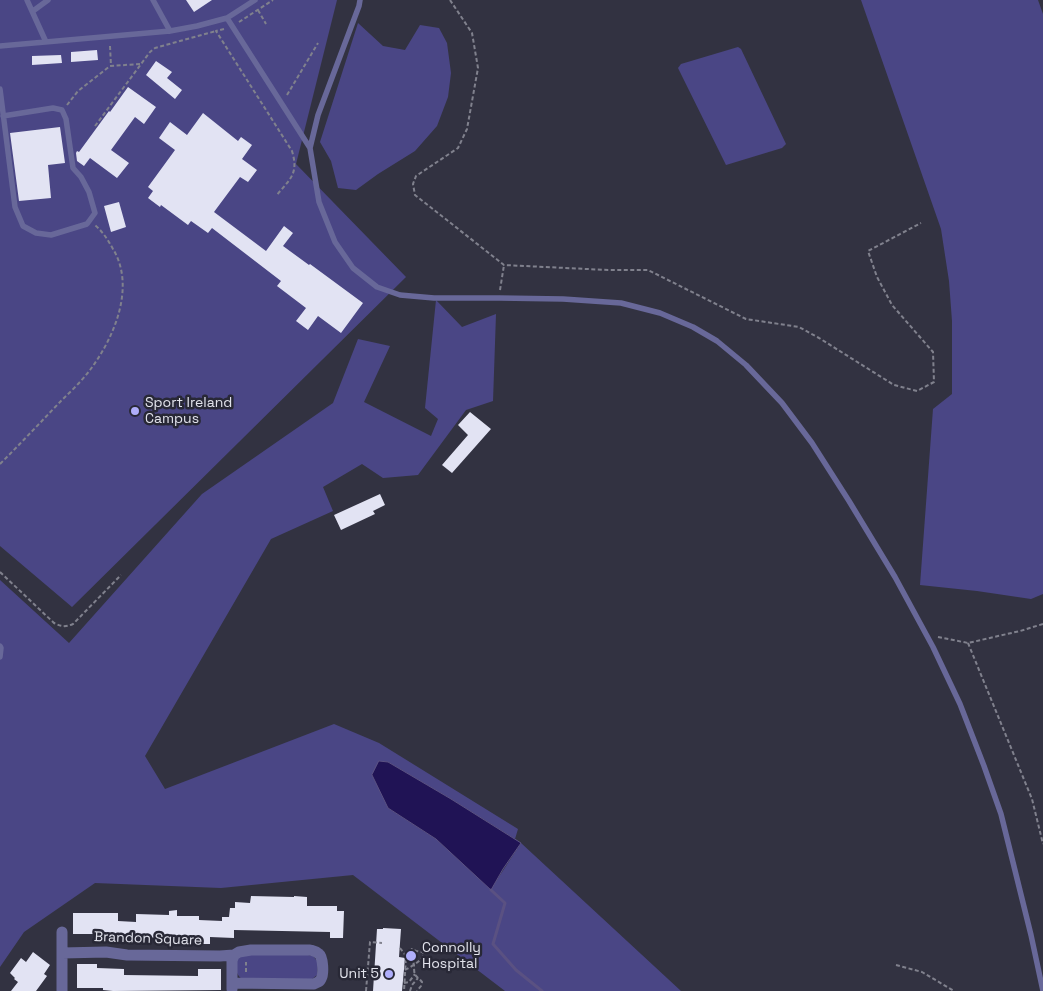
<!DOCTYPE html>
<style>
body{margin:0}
canvas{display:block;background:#323241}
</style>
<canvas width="1043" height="991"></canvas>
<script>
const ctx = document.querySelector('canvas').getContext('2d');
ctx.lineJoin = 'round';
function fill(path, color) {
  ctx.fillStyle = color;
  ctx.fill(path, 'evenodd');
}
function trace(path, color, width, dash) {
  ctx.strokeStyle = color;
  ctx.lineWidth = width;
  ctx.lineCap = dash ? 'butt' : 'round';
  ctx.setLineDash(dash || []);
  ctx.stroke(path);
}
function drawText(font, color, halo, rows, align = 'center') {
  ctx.font = font + ' "Space Grotesk",sans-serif';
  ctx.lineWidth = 5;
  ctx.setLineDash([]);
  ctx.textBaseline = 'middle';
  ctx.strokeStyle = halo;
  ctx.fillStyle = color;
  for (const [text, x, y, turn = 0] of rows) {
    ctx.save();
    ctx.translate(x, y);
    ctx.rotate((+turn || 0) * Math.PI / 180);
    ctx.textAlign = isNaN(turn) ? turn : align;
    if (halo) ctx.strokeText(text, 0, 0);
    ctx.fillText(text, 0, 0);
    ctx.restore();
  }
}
const green = new Path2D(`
 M 0,0 L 337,0 L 296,164 L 406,277 L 72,607 L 0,546 Z
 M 861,0 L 1038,0 L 1043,14 L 1043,594 L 1031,599 L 977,591 L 920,585 L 933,409 L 952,394 L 952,321 L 949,281 L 941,229 Z
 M 358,23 L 383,46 L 405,50 L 420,25 L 439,28 L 447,43 L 451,73 L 448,97 L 437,126 L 415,151 L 378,174 L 356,190 L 338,188 L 331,161 L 320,142 Z
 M 738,47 L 741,49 L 786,144 L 782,148 L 726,165 L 678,68 L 681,64 Z
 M 436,300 L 462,327 L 496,314 L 493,401 L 466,410 L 418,475 L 383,478 L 362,464 L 323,487 L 333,511 L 271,539 L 145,756 L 165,789 L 334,724 L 379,743 L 518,829 L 515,839 L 451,799 L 388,762 L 388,808 L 436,839 L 491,889 L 521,843 L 681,991 L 505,991 L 353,875 L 221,888 L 95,883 L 24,932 L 0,967 L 0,580 L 69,643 L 202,494 L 333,403 L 358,339 L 390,346 L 364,402 L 431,436 L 438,419 L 425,408 Z
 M 245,955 L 308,955 L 313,956 L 318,962 L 317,975 L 311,980 L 242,979 C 234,973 236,966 238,958 Z`);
const water = new Path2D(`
 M 379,761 L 388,762 L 451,799 L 521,843 L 503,869 L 491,890 L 436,839 L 388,808 L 372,775 Z`);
const stream = new Path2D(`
 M 491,890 L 505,903 L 493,944 L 516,970 L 542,991`);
const building = new Path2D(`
 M 186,0 L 212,0 L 194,12 Z
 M 97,50 L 98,60 L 71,62 L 71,52 Z
 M 61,55 L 62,63 L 32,65 L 32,56 Z
 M 156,61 L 172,72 L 167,78 L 182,90 L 175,99 L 146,75 Z
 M 128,87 L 156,107 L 144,124 L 135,117 L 111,150 L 129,163 L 117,178 L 90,158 L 84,166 L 77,161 L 76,153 L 77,151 L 79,152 L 109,111 L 110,112 Z
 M 203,113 L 238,141 L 241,137 L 252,145 L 242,159 L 257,170 L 248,182 L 240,177 L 214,212 L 266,251 L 284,226 L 293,233 L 283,246 L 309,265 L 310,264 L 363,303 L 341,333 L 318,316 L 308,330 L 296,321 L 306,308 L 277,286 L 281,281 L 212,228 L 208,233 L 191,221 L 188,225 L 161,205 L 160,207 L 148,198 L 153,191 L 148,187 L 175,150 L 159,138 L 170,122 L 187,135 Z
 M 60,127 L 65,163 L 48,165 L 51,198 L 19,201 L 10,133 Z
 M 119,202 L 126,227 L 111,232 L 104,206 Z
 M 470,412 L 491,429 L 452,473 L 442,465 L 468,435 L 458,425 Z
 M 380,494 L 385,505 L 373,511 L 375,514 L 341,530 L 334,515 Z
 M 251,896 L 294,897 L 294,896 L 307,897 L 307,906 L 337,906 L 337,911 L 344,911 L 343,938 L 330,938 L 330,932 L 234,930 L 234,938 L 210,937 L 210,944 L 199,944 L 199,939 L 136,937 L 135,941 L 122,941 L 122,934 L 73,934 L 73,913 L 118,913 L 118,921 L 136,922 L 136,914 L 169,915 L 169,911 L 177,910 L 177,916 L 199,916 L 199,920 L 222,921 L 222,917 L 229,917 L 230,908 L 235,908 L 235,902 L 250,903 Z
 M 383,928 L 401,929 L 399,957 L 405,958 L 402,991 L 373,991 L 377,929 L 383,929 Z
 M 33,952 L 50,965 L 44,974 L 47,976 L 36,991 L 11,991 L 18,982 L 14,979 L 15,978 L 10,973 L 21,958 L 26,962 Z
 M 77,964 L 97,964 L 97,968 L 124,969 L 124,975 L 198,976 L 198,969 L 221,969 L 221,990 L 113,991 L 103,990 L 103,988 L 77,988 Z`);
const path = new Path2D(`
 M 450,0 L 472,33 L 478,68 L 467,129 L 458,148 L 416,176 L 413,184 L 415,195 L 504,265 L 608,270 L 648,270 L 746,319 L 799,327 L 819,338 L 894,385 L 917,391 L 934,382 L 933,352 L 892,305 L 877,277 L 868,251 L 921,223
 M 258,10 L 266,24
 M 239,22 L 273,0
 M 224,29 L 216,31 L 292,151 C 299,174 290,179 276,196
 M 110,46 L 111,66
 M 287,95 L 318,43
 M 67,105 L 78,91 L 110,66 L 140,64
 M 95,126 L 150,52 L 155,48 L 216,31
 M 500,290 L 504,265
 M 0,464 C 20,444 39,424 59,403 C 69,393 81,382 90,370 C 114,338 136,287 113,249 C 108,240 103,232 95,225
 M 0,572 L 54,623 C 62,627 66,627 73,624 L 121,575
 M 938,637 L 968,643 L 1020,631 L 1043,624
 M 968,643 L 1032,799 L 1043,844
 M 400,948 L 406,956 L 404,991
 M 896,965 L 922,972 L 954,991
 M 405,970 C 412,966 420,962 424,955 L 423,952 L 416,951 L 412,949 L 406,956 L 413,961 L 414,965 C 414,977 415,974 422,982 L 421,986 L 417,991
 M 246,972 L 246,962
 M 404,983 L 409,982 L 415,974
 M 366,991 L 370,942 L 382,943
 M 410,991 L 412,985 L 418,978`);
const lane = new Path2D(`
 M 27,0 L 46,42
 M 153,0 L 170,31
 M 360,0 L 359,6 L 318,115 L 310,148 L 319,202 L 335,242 L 353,268 L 377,287 L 400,295 L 434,298 L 499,298 L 563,299 L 621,303 L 660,313 L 693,327 L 717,341 L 746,365 L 782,403 L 812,443 L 849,501 L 895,577 L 933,647 L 960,704 L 984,766 L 1001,814 L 1031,935 L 1043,991
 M 33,11 L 48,0
 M 227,18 L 310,148
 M 0,46 L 170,31 L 197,26 L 227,18 L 255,0
 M 0,89 L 15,207 L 23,226 L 36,233 L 51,235 L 87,224 L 95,213 L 89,192 L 81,177 L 73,168 L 66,119 L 62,110 L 53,108 L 3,116
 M 0,646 L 1,648 L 0,657`);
const street = new Path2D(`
 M 62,953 L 106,952 L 127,955 L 220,956 L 234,955 L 239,952 L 251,950 L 310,950 C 314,951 316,951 319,954 C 323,957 324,974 321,979 C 319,983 317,982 314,984 L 232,983
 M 232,989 L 232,961 L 234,955
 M 62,991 L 62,932`);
const markers = [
 [135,411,5,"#afaefa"],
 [411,956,6,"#afaefa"],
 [389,974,5,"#afaefa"]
];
const poiNames = [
 ["Sport Ireland",145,403],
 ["Campus",145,419],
 ["Connolly",422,948],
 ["Hospital",422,964],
 ["Unit 5",379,974,"right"]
];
const streetNames = [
 ["Brandon Square",148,939,2]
];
fill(green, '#4a4685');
fill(water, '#201355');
trace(water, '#5a5182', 1);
trace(stream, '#5a5182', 3);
fill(building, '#e2e3f3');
trace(path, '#80818d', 2, [4, 2.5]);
trace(lane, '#686899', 5.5);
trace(street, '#686899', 11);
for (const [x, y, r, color] of markers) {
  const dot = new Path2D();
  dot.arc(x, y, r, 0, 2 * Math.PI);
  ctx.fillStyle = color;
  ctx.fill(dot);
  trace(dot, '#282836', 2);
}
drawText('14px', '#e2e3ec', '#282836', poiNames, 'left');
drawText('14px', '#e2e3ec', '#282836', streetNames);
</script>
